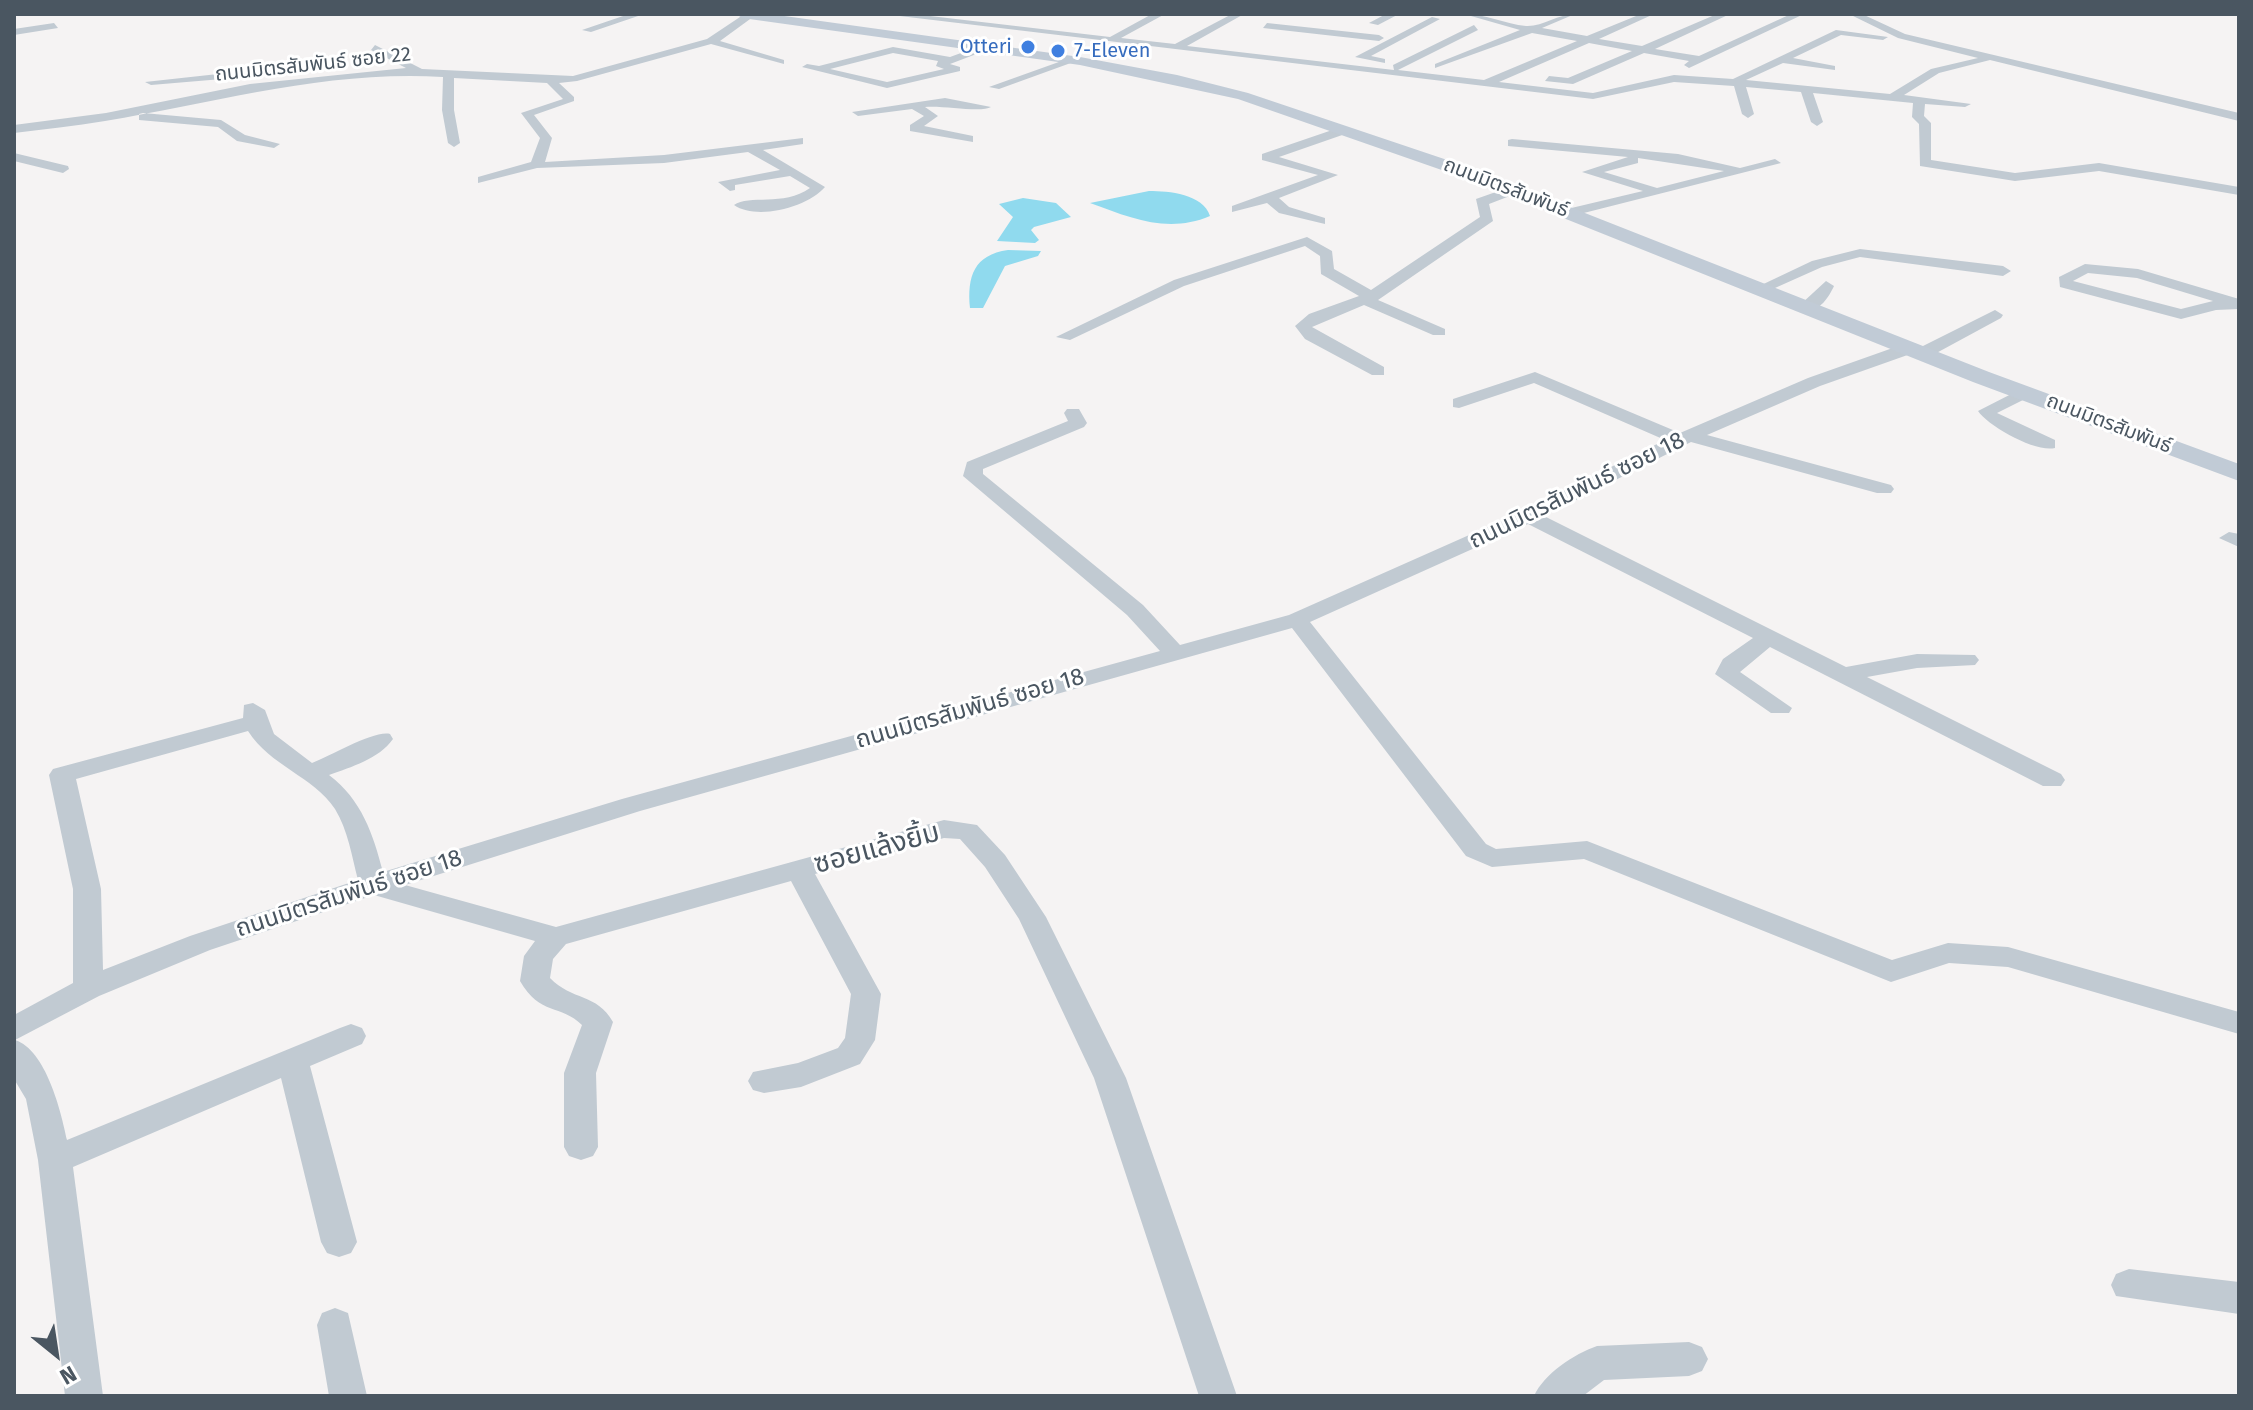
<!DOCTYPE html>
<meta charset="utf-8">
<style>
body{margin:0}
#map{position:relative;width:2253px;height:1410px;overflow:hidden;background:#f5f3f3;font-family:"Fira Sans",sans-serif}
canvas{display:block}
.frame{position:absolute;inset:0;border:16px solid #4a5661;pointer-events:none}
.north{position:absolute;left:16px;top:1314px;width:80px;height:80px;-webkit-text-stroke:6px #fff;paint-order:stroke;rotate:150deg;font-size:22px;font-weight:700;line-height:32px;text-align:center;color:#4a5661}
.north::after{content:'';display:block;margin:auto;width:28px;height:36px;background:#4a5661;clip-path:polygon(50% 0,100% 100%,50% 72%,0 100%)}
</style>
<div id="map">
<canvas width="2253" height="1410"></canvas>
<div class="frame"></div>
<div class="north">N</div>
</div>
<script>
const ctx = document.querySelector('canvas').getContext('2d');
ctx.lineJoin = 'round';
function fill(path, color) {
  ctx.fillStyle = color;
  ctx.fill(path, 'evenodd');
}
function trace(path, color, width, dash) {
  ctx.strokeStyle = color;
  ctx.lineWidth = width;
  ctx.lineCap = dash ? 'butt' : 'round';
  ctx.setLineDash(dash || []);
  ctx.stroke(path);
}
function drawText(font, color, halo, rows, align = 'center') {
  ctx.font = font + ' "Fira Sans","Noto Sans Thai",sans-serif';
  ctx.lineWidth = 6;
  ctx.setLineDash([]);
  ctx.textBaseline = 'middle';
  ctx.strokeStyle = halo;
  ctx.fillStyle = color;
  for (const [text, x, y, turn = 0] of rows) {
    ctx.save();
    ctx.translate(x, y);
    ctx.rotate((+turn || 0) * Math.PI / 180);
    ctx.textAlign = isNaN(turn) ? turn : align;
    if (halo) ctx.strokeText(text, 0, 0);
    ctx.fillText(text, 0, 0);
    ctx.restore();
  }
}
const water = new Path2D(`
 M 1149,191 C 1169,191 1203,194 1210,216 C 1168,234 1131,218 1090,203 Z
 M 1023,198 L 1056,203 L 1071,217 L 1034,227 L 1031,230 L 1039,240 L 1035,243 L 997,241 L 1013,217 L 999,204 Z
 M 1008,250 L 1041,251 L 1038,256 L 1005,266 L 983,308 L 970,308 C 967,276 974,255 1008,250 Z`);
const street = new Path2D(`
 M 629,14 L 644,14 L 591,32 L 582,30 Z
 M 757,14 L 720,41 L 784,60 L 784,64 L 711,44 L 577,81 L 559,83 L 574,97 L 574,101 L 534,115 L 552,138 L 545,162 L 664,155 L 803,138 L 803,144 L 763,150 L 825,187 C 808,207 757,221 734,205 C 749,194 783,207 810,188 L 790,176 L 735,185 L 735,190 L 730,191 L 718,182 L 780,170 L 748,152 L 664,163 L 537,168 L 478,183 L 478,177 L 531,162 L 540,138 L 521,113 L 563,99 L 547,83 L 454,78 L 454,110 L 460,143 L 454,147 L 448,143 L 442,110 L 443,77 C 327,70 219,102 105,121 C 75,126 44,129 14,133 L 14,125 L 106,113 L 250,84 L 406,68 L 371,50 L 375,45 L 422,69 L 573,76 L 707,39 L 743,15 Z
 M 883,14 L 913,14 L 1110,37 L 1152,14 L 1165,14 L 1121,38 L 1175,44 L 1232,14 L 1244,14 L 1187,46 L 1394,70 L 1393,65 L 1474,25 L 1478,30 L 1398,70 L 1484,80 L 1577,41 L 1532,33 L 1435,68 L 1435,64 L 1520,30 L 1464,14 C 1486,14 1505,24 1526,26 C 1542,27 1558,14 1575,14 L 1542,28 L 1587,36 L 1641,14 L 1654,14 L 1599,39 L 1642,46 L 1717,14 L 1730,14 L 1655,49 L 1699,56 L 1791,14 L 1804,14 L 1689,68 L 1684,65 L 1689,61 L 1644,53 L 1573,84 L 1545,81 L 1549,76 L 1568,78 L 1632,51 L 1589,43 L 1499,82 L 1593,93 L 1674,75 L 1733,79 L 1836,30 L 1888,37 L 1883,40 L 1841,35 L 1793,58 L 1835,66 L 1835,70 L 1783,63 L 1746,80 L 1890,94 L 1931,69 L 1978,58 L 1898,38 L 1849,14 L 1862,14 L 1905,34 L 2239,113 L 2239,121 L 1990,60 L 1939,73 L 1904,95 L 1971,104 L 1965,107 L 1925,104 L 1924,116 L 1931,123 L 1931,160 L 2015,173 L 2099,163 L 2239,187 L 2239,195 L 2099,171 L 2015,181 L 1920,166 L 1919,124 L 1912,117 L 1913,103 L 1813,93 L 1823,122 L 1817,126 L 1811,122 L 1801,92 L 1746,87 L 1754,114 L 1748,118 L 1742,114 L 1734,86 L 1674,82 L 1593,99 Z
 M 1386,14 L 1399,14 L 1378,25 L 1369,23 Z
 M 1432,17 L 1440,19 L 1371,56 L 1385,59 L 1385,63 L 1355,57 Z
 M 54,23 L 58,28 L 14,35 L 14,29 Z
 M 1267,23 L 1379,35 L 1384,38 L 1379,41 L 1263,28 Z
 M 983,45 L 987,50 L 950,64 L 960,67 L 960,71 L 887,88 L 802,67 L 807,64 L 819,66 L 893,47 L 950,57 ZM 893,53 L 938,61 L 936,66 L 944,69 L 887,82 L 830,69 Z
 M 1070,58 L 1079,60 L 999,89 L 989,87 Z
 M 218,74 L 222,79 L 151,85 L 145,82 Z
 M 945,98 L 991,107 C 981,113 942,105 925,107 L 938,116 L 924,126 L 973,136 L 973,142 L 910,131 L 910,125 L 924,116 L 912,109 L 858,116 L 852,112 Z
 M 143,113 L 221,120 L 245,135 L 280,144 L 274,148 L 237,141 L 218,127 L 139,120 L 139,114 Z
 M 1344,126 L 1350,130 L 1348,133 L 1279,157 L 1338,175 L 1279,198 L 1289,207 L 1325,218 L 1325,224 L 1279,213 L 1267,203 L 1232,212 L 1232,206 L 1318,175 L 1262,160 L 1262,154 Z
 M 1512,139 L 1678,154 L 1740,168 L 1775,159 L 1781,163 L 1568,217 L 1561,213 L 1563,210 L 1643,191 L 1582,172 L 1628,157 L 1508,146 L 1508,140 ZM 1638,158 L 1724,171 L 1657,188 L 1604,172 L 1638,163 Z
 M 14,153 L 68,166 L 69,169 L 63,173 L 14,161 Z
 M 1510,187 L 1517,191 L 1515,194 L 1489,204 L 1493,221 L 1378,300 L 1445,329 L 1445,335 L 1433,335 L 1364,305 L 1312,327 L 1384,367 L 1384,375 L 1372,375 L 1305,339 L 1295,326 L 1309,314 L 1359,296 L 1321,274 L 1320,256 L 1305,246 L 1184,286 L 1070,340 L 1056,337 L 1174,280 L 1307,237 L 1332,251 L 1334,269 L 1371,290 L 1480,217 L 1476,199 Z
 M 1860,249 L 2003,266 L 2011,271 L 2003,276 L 1860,257 L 1822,267 L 1766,292 L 1753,289 L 1812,261 Z
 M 2085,264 L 2138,269 L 2239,299 L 2239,309 L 2216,310 L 2181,319 L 2060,287 L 2059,277 ZM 2088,273 L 2137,278 L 2213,301 L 2181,309 L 2073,281 Z
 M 1826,281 L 1834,286 C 1828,299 1818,314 1801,310 L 1801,304 Z
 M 1995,310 L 2003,315 L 2001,318 L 1929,357 L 1917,357 L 1916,352 L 1820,386 L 1707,435 L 1891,485 L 1894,489 L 1891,493 L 1877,493 L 1691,442 L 1544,516 L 1846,667 L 1917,654 L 1975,655 L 1979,660 L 1975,665 L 1917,668 L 1867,677 L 2061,774 L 2065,780 L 2061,786 L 2043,786 L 1770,647 L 1740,672 L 1792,708 L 1789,713 L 1771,713 L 1715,674 L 1723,659 L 1753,638 L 1528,524 L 1310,622 L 1486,844 L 1496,849 L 1587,841 L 1892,960 L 1948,943 L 2008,947 L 2239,1012 L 2239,1034 L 2008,967 L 1949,963 L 1891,982 L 1584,859 L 1492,867 L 1466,856 L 1292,628 L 640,811 L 405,885 L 556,927 L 944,820 L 977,825 L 1005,855 L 1046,917 L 1126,1078 L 1237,1396 L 1199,1396 L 1094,1078 L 1019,919 L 985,867 L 960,839 L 944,838 L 815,874 L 881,994 L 875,1040 L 860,1064 L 801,1087 L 764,1093 L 753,1090 L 748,1081 L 753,1072 L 798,1063 L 838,1048 L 845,1038 L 851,994 L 791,881 L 566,944 L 553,959 L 550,978 C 572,1001 597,993 613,1022 L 596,1073 L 598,1147 L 593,1156 L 581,1160 L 569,1156 L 564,1147 L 564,1073 L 582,1025 C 561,1004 540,1016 520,981 L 524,956 L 535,941 L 374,895 L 210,950 L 99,996 L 15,1040 C 46,1050 61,1111 67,1140 L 340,1028 L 351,1024 L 362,1028 L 366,1036 L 362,1044 L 310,1066 L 357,1242 L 351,1253 L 339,1257 L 327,1253 L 321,1242 L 281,1078 L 73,1167 L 103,1396 L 65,1396 L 38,1160 L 26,1099 L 14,1079 L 14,1015 L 73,983 L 73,889 L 49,775 L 53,769 L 243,718 L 244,705 L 253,703 L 265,710 L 274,734 L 312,763 C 331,756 374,730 390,734 L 393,739 C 379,759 351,767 329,775 C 362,800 373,834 383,872 L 622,799 L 1160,651 L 1127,615 L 963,476 L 967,462 L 1068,421 L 1064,413 L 1067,409 L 1079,409 L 1087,423 L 1084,427 L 983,469 L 983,474 L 1143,605 L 1180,645 L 1289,615 L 1521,512 L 1665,440 L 1534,383 L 1459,408 L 1453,407 L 1453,399 L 1535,372 L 1680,433 L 1808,378 L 1904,344 L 1916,344 L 1917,349 ZM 248,731 C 270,766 313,776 335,809 C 348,830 352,857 358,880 L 190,936 L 103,970 L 101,889 L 76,779 Z
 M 2025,387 L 2034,392 L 2031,396 L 1997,413 L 2055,440 L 2055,448 C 2036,453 1988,426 1978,411 Z
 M 2229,532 L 2239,534 L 2239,547 L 2219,538 Z
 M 2129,1269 L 2239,1282 L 2239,1314 L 2116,1296 L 2111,1285 L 2116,1274 Z
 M 335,1308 L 348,1313 L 367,1396 L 329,1396 L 317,1325 L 322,1313 Z
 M 1689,1342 L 1702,1347 L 1708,1359 L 1702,1371 L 1689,1376 L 1604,1380 L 1583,1396 L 1534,1396 C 1544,1374 1574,1354 1597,1346 Z`);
const secondary = new Path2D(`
 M 736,14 L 770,14 L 1080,57 L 1177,75 L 1248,93 L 1468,167 L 1989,372 L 2239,464 L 2239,481 L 1973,382 L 1456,175 L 1238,99 L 1080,65 L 742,18 Z`);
const markers = [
 [1028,47,8,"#3f7fe0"],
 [1058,51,8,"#3f7fe0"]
];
const farShopnames = [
 ["Otteri",1012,47],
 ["7-Eleven",1074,51,"left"]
];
const farStreetnames = [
 ["ถนนมิตรสัมพันธ์ ซอย 22",313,65,-6],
 ["ถนนมิตรสัมพันธ์",1506,188,21],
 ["ถนนมิตรสัมพันธ์",2109,424,21]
];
const streetNames = [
 ["ถนนมิตรสัมพันธ์ ซอย 18",1577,491,-26],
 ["ถนนมิตรสัมพันธ์ ซอย 18",970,709,-16],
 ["ถนนมิตรสัมพันธ์ ซอย 18",349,894,-18]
];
const nearStreetnames = [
 ["ซอยแล้งยิ้ม",877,849,-15]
];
fill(water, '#90daee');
fill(street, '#c1cad2');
fill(secondary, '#c1cbd6');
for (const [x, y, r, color] of markers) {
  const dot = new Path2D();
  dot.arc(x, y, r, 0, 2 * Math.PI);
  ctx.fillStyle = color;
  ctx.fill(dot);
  trace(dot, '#fff', 3);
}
drawText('20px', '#366cbe', '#fff', farShopnames, 'right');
drawText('20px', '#4a5661', '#fff', farStreetnames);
drawText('24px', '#4a5661', '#fff', streetNames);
drawText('28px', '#4a5661', '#fff', nearStreetnames);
</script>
